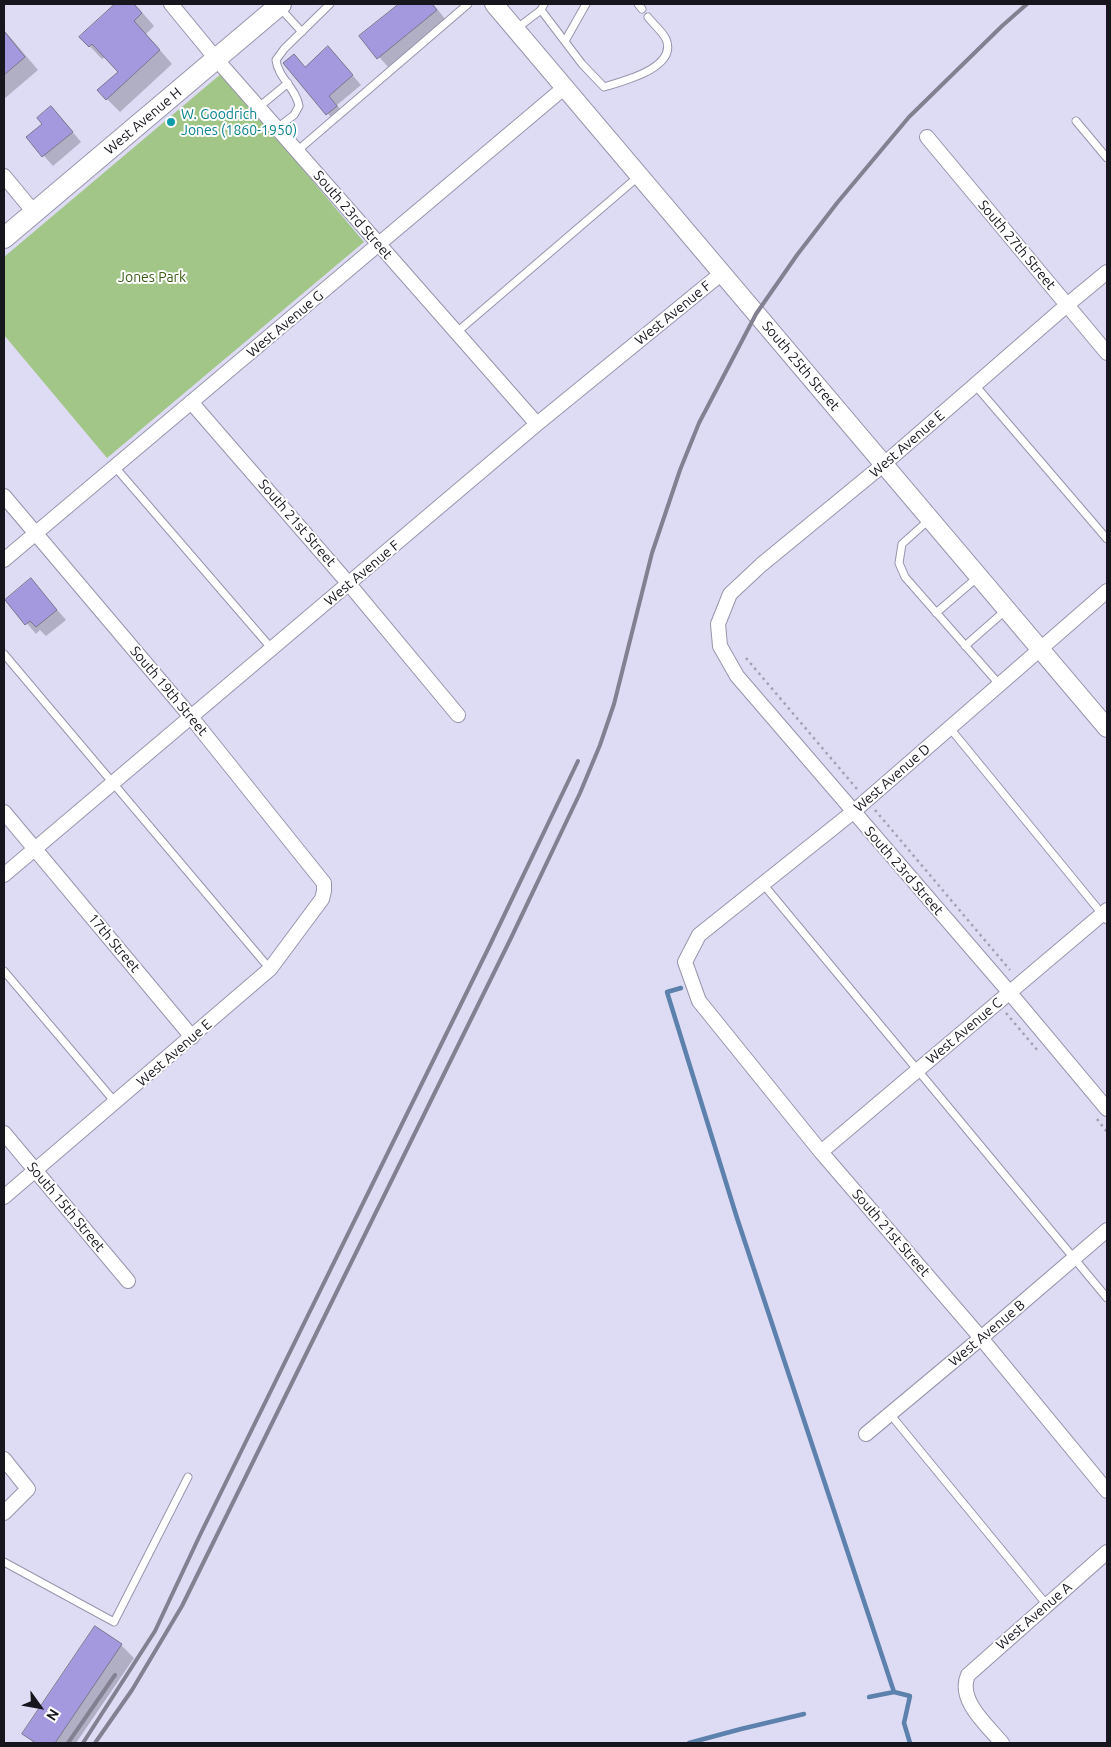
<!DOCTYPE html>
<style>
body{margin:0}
#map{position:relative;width:1111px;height:1747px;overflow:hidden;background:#dedbf4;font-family:Ubuntu,sans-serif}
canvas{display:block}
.frame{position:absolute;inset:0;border:5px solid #17161f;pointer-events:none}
.north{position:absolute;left:15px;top:1682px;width:50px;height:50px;-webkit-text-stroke:4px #fff;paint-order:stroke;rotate:122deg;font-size:14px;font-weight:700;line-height:20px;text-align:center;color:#17161f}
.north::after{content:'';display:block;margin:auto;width:18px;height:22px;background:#17161f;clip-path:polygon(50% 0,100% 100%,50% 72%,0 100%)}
</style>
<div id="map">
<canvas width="1111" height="1747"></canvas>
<div class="frame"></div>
<div class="north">N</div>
</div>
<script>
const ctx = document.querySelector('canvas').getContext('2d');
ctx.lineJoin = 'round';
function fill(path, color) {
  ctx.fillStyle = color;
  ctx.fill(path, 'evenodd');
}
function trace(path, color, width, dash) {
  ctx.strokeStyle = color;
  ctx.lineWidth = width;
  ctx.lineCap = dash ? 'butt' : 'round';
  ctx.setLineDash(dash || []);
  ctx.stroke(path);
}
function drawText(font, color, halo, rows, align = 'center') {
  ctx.font = font + ' Ubuntu,sans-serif';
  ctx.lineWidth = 4;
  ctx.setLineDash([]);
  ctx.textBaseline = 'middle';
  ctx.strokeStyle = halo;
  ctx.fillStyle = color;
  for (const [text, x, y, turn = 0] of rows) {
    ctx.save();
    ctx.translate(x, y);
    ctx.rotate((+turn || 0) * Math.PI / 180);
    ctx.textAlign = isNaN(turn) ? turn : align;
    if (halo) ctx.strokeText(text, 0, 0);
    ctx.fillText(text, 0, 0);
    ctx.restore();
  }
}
const green = new Path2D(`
 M 222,73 L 364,242 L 107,458 L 4,335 L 4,257 Z`);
const shadow = new Path2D(`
 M 117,4 L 133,4 L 139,9 L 154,26 L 146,34 L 172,64 L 120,112 L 107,99 L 119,72 L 105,57 L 102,59 L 81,37 Z
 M 401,4 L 433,4 L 446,20 L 388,67 L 361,36 Z
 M 4,30 L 38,70 L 4,99 Z
 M 336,56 L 361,85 L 337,105 L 345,115 L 336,123 L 285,63 L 305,68 Z
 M 61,118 L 81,142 L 53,166 L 28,138 Z
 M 31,580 L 66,620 L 46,636 L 40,630 L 36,634 L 7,600 Z
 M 121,1645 L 134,1658 L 76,1743 L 34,1743 L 24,1734 Z`);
const stream = new Path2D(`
 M 681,988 L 667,992 L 737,1218 L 894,1692
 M 869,1697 L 894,1692 L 910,1696 L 904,1723 L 910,1743
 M 689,1743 L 741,1729 L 804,1714`);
const building = new Path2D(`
 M 115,4 L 134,4 L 142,13 L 134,21 L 160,50 L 106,100 L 97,90 L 118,72 L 92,44 L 89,47 L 79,37 Z
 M 399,4 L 432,4 L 437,10 L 377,59 L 359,36 Z
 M 4,31 L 25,57 L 4,75 Z
 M 328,46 L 353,75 L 329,96 L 337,106 L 326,115 L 283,63 L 294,54 L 305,67 Z
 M 51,106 L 73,132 L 42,157 L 26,137 L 42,124 L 37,118 Z
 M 31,578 L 57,610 L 36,627 L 30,621 L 25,625 L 5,600 Z
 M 95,1626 L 122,1644 L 55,1743 L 36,1743 L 22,1734 Z`);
const path = new Path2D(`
 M 746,658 L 857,789
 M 875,810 L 1010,970
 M 1006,1013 L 1038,1051
 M 1097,1119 L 1107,1132`);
const service = new Path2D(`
 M 638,4 L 642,9
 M 280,8 L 302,32
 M 541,10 L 582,64 L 604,87 C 623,81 678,68 666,39 C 662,31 653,24 648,17
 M 516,29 L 541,10 L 544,4
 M 565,41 L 586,4
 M 259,107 L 288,83
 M 1076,121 L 1107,158
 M 277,128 L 294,115 L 299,106 C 296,88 278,78 276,60 L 284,49 L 330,4
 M 297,151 L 468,4
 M 457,332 L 639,176
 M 975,385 L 1107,539
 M 115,467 L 272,649
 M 930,519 L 902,544 L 899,563 L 905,577 L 999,684
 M 936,613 L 979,576
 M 965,646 L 1006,610
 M 4,654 L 270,969
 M 949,727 L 1107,920
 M 763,884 L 1107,1298
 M 4,971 L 115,1102
 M 890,1414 L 1047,1605
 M 4,1562 L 114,1622 L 188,1477`);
const minor = new Path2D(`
 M 171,4 L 217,60 L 537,424
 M 927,137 L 1107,353
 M 4,176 L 33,211
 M 1107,272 L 1067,305 L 884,464 L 761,565 L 730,594 L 718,624 L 720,646 L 737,676 L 1010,993 L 1107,1109
 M 191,402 L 349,584 L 458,715
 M 4,496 L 191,717 L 324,883 L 324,891 L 322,899 L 270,969 L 4,1197
 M 4,560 L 565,87
 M 1107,591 L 853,812 L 699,935 L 685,962 L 699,1001 L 821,1152 L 981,1338 L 1107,1491
 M 4,812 L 192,1037
 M 4,875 L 537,424 L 722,273
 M 4,1133 L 128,1281
 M 821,1152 L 1107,910
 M 866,1434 L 981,1338 L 1107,1230
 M 4,1459 L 28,1489 L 4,1513
 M 1002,1743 C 987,1725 957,1700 968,1675 L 1107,1552`);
const tertiary = new Path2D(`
 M 494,4 L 1107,728`);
const secondary = new Path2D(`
 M 4,238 L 281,4`);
const rail = new Path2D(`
 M 68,1743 L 115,1675
 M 83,1743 L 155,1631 L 200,1535 L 488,949 L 578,761
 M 95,1743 L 132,1690 L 182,1606 L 511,938 L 580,793 L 600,745 L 614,704 L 652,553 L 680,470 L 699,423 L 756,314 L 797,255 L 837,203 L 909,117 L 1002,26 L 1027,4`);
const markers = [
 [171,122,5,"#0f9aa8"]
];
const cultureNames = [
 ["W. Goodrich",181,114],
 ["Jones (1860-1950)",181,130]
];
const streetNames = [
 ["West Avenue H",143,121,-40],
 ["South 23rd Street",353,215,49],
 ["South 27th Street",1017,245,50],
 ["West Avenue F",673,313,-39],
 ["West Avenue G",285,324,-40],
 ["South 25th Street",801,366,50],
 ["West Avenue E",907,444,-41],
 ["South 21st Street",297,523,49],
 ["West Avenue F",362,573,-40],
 ["South 19th Street",169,691,50],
 ["West Avenue D",892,778,-41],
 ["South 23rd Street",904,871,49],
 ["17th Street",114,943,50],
 ["West Avenue C",964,1031,-40],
 ["West Avenue E",174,1053,-41],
 ["South 15th Street",66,1207,50],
 ["South 21st Street",891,1233,49],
 ["West Avenue B",987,1333,-40],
 ["West Avenue A",1034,1616,-41]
];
const parkNames = [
 ["Jones Park",152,277]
];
fill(green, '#a2c687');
fill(shadow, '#0003');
trace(stream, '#5c81ac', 4.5);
fill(building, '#a499df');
trace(building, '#78758c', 1);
trace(service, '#9795ac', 9);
trace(minor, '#9795ac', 16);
trace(tertiary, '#9795ac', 20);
trace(secondary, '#9795ac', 22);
trace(path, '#a2a0b4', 2.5, [2.5, 4]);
trace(service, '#fff', 7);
trace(minor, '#fff', 14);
trace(tertiary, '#fff', 18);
trace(secondary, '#fff', 20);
trace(rail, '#828091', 4);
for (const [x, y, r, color] of markers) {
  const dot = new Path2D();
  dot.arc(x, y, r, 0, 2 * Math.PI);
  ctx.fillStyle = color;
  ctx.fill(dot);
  trace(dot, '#fff', 2);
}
drawText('14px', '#0d838f', '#fff', cultureNames, 'left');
drawText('14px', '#17161f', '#fff', streetNames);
drawText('14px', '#395c15', '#fff', parkNames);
</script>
